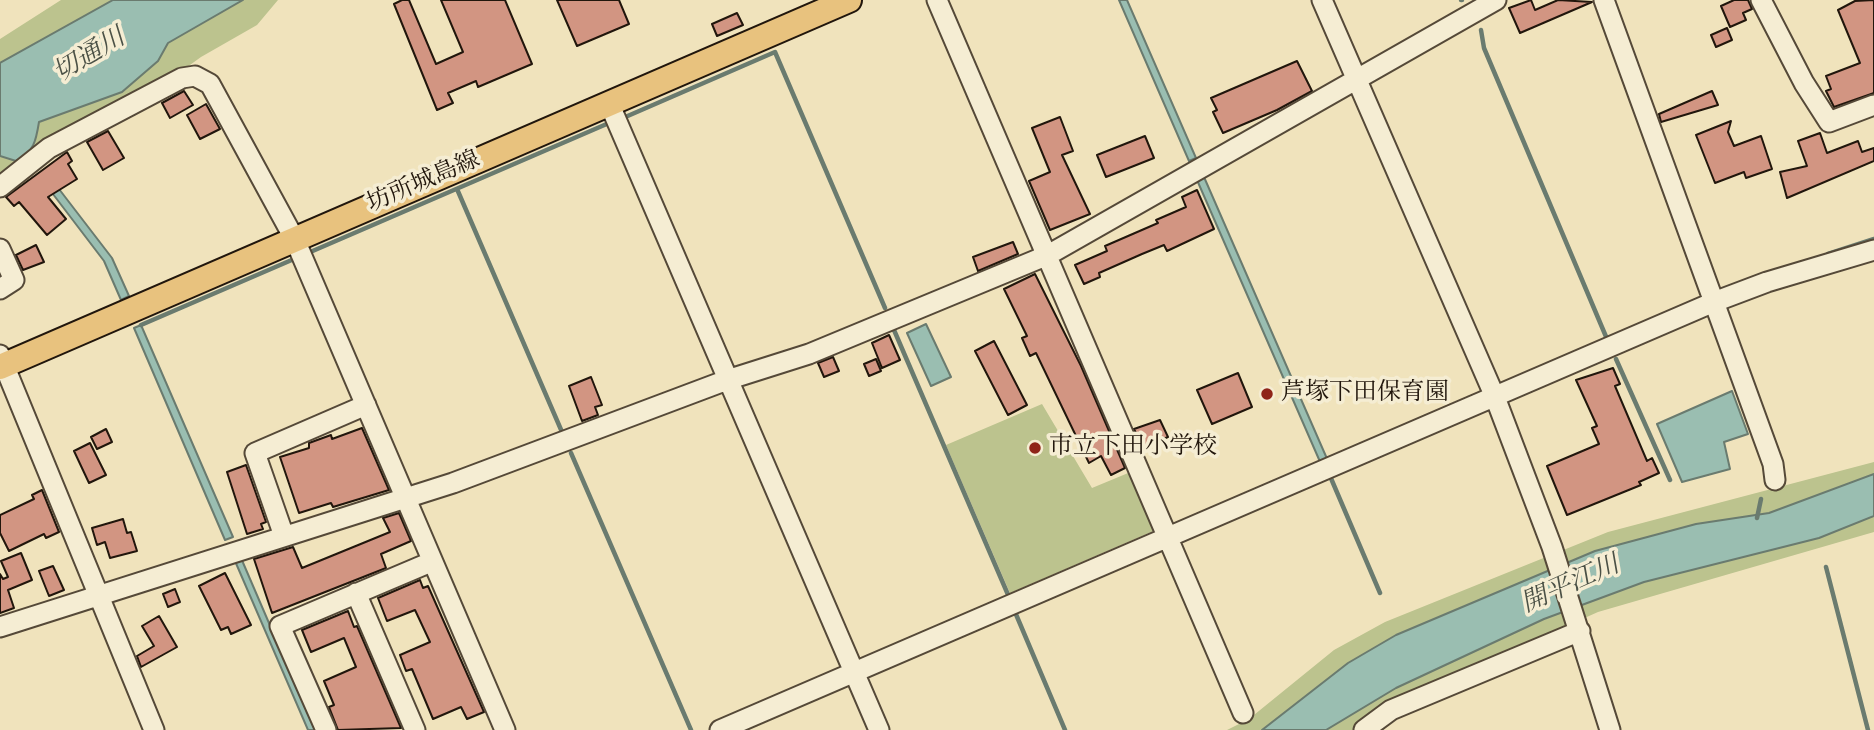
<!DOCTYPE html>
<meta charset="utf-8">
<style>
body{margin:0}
canvas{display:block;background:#f0e3bc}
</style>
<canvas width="1874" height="730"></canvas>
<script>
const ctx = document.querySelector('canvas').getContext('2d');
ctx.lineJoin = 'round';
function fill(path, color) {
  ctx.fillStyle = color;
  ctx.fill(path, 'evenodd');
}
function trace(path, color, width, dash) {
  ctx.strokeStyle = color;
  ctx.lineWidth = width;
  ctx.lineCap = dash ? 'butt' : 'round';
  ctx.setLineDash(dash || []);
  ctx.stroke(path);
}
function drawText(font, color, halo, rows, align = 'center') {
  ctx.font = font + ' "IM FELL English","Noto Serif JP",serif';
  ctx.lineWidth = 7;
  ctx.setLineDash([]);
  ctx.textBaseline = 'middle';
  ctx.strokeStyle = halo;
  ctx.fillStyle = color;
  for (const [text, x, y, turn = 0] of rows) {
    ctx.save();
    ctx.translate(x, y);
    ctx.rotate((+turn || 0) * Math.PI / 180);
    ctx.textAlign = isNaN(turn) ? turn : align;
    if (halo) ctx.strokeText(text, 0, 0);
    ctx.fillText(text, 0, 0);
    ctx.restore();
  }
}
const green = new Path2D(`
 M 61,0 L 113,0 L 0,63 L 0,39 Z
 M 243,0 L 278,0 L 257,25 L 201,57 L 165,83 L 0,175 L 0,156 L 16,161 L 35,144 L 39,122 L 122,92 L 158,61 L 168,43 Z
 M 1042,404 L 1092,488 L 1133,471 L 1158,529 L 1010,593 L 946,445 Z
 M 1874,462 L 1874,474 L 1769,513 L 1696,524 L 1595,551 L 1396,635 L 1348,663 L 1262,730 L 1227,730 L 1249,719 L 1334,650 L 1385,622 L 1608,532 Z
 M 1874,516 L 1874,532 L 1598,612 L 1387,706 L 1355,730 L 1326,730 L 1396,688 L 1544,619 L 1644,582 L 1819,538 Z`);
const water = new Path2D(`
 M 113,0 L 243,0 L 168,43 L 158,61 L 122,92 L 39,122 C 36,141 34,152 16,161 L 0,156 L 0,63 Z
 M 1119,0 L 1127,0 L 1196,158 L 1189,161 Z
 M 49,176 L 112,258 L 129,296 L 121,300 L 104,261 L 43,181 Z
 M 1204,177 L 1328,461 L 1321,464 L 1197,180 Z
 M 926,324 L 951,377 L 931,386 L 907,333 Z
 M 141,325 L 233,537 L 225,540 L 134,328 Z
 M 1732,391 L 1748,434 L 1724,442 L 1730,469 L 1682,482 L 1657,424 Z
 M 1874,474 L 1874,516 L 1819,538 L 1644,582 L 1544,619 L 1396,688 L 1326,730 L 1262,730 L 1348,663 L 1396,635 L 1595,551 L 1696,524 L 1769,513 Z
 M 241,558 L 315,730 L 308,730 L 235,561 Z`);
const stream = new Path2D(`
 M 1461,0 L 1462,0
 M 1481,30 L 1484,48 L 1607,339
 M 623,118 L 775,52 L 885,308
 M 457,189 L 562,432
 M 308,253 L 609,123
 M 1828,254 L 1874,239
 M 141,325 L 294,259
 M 894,330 L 1009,597
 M 1616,359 L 1670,480
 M 571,453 L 691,730
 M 1330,476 L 1380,593
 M 1757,518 L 1761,499
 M 1826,567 L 1868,730
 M 1015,612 L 1065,730`);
const building = new Path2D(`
 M 402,0 L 409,0 L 436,64 L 463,52 L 441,0 L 505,0 L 532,64 L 478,87 L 476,81 L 448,93 L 453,103 L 437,110 L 394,4 Z
 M 557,0 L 619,0 L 629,24 L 577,46 Z
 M 1531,0 L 1535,10 L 1558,0 L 1592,2 L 1520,33 L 1509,8 Z
 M 1734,0 L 1748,0 L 1752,9 L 1743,13 L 1746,20 L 1730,27 L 1721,6 Z
 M 1874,0 L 1874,93 L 1834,107 L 1826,91 L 1831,89 L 1826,76 L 1860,63 L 1838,10 L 1855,1 Z
 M 737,13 L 743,25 L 717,36 L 712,24 Z
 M 1727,28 L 1732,40 L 1716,47 L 1711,35 Z
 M 1297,61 L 1312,91 L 1277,110 L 1223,133 L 1213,112 L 1217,110 L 1211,98 Z
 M 184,91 L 193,105 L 170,118 L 162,103 Z
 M 1712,91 L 1718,105 L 1661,122 L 1659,114 Z
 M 206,104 L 220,129 L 200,139 L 187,115 Z
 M 1060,117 L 1073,151 L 1062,155 L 1090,214 L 1050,230 L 1029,181 L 1050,172 L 1032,128 Z
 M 1731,121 L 1728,132 L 1734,146 L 1761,136 L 1772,169 L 1746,178 L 1744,172 L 1715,183 L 1696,135 Z
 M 108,131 L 124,158 L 103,170 L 87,142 Z
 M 1820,133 L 1827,153 L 1858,141 L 1862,152 L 1874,148 L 1874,161 L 1787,198 L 1780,172 L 1807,166 L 1798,141 Z
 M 1145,136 L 1154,158 L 1106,177 L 1097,155 Z
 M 67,152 L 72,161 L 68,164 L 77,179 L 48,197 L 66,219 L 47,235 L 19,202 L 14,206 L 6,197 Z
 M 1197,190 L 1214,229 L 1167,251 L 1164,245 L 1142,254 L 1099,273 L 1100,277 L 1084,284 L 1075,265 L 1107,251 L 1105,246 L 1158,223 L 1156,220 L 1186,207 L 1182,197 Z
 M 1013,242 L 1018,254 L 978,271 L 973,257 Z
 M 36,245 L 44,262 L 23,270 L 16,255 Z
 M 1035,274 L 1081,366 L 1125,468 L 1111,475 L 1101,456 L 1089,463 L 1036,353 L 1030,356 L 1022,338 L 1027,336 L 1004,289 Z
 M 889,335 L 900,360 L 882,368 L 872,343 Z
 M 994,341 L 1027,405 L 1008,415 L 975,351 Z
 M 833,357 L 839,371 L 824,377 L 818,363 Z
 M 876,359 L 881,371 L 869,376 L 864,364 Z
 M 1613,368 L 1620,384 L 1615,386 L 1647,461 L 1652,458 L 1659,473 L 1639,482 L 1641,485 L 1567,515 L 1547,466 L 1599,444 L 1592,428 L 1597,426 L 1576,380 Z
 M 1238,373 L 1252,407 L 1212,424 L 1197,390 Z
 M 591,377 L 602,405 L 595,407 L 598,415 L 582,421 L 569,386 Z
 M 1160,420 L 1168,437 L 1143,448 L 1134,429 Z
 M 362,428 L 389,490 L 333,507 L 331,503 L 299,513 L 280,457 L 309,448 L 309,443 L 331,435 L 332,439 Z
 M 106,429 L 112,442 L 97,449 L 91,437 Z
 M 90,443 L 106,475 L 89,483 L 74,451 Z
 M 246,465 L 266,522 L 261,524 L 263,529 L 247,534 L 227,472 Z
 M 42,490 L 59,532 L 46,538 L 44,534 L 9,551 L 0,533 L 0,515 L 34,499 L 32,495 Z
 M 399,513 L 411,541 L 381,554 L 386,568 L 272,613 L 254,559 L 293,547 L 302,568 L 390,532 L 383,518 Z
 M 123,519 L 127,533 L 131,532 L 137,551 L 110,558 L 105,542 L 97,545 L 92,528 Z
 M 21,553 L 32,580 L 8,590 L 14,608 L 0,613 L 0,574 L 3,579 L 8,577 L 1,561 Z
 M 53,566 L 64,590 L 49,596 L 39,571 Z
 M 225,573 L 251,625 L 231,634 L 228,627 L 221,630 L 199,586 Z
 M 420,580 L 423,588 L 428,586 L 484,712 L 467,719 L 461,707 L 433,719 L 412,669 L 406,671 L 400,655 L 430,642 L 415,610 L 387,621 L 378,598 Z
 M 175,589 L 180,602 L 168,607 L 163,594 Z
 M 348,611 L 354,627 L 357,626 L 401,728 L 338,730 L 329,707 L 334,705 L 324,681 L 356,667 L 344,638 L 311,652 L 302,630 Z
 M 159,616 L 177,647 L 141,667 L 137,656 L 154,646 L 142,626 Z`);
const minor = new Path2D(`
 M 937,0 L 1243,713
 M 1322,0 L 1495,397 L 1552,547 L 1610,730
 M 1604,0 L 1773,464 L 1775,480
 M 1761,0 L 1804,83 L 1829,122 L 1874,105
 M 609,103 L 879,730
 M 0,187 L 49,148 L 182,78 L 195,76 L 210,84 L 295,240 L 505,730
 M 0,249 L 14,280 L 0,289
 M 0,355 L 154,730
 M 284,536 L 255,453 L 366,405
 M 356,593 L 415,730
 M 0,627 L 453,483 L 727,380 L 809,354 L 1048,255 L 1496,0
 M 326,730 L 280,626 L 431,562
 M 720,730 L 1714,302 L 1767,282 L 1874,250
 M 1364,730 L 1391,710 L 1580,631`);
const major = new Path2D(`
 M 0,367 L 849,0`);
const markers = [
 [1267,394,7,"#8f2418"],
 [1035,448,7,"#8f2418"]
];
const streetNames = [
 ["坊所城島線",424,183,-23]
];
const poiNames = [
 ["芦塚下田保育園",1281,394],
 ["市立下田小学校",1049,448]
];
const waterNames = [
 ["切通川",90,57,-31],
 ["開平江川",1571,586,-24]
];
fill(green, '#bcc38e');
fill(water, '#9abeb1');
trace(water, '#6a7b6f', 2);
trace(stream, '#6a7b6f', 4.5);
fill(building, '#d29582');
trace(building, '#21160c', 2);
trace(minor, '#554938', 23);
trace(major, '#21160c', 28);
trace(minor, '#f5edd3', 19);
trace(major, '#e8c27e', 24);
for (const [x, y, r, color] of markers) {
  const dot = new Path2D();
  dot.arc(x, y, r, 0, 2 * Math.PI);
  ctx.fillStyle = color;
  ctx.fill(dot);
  trace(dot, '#f5edd3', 2.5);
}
drawText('24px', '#21160c', '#f5edd3', streetNames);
drawText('24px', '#21160c', '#f5edd3', poiNames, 'left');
drawText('italic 26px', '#4b5146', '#f5edd3', waterNames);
</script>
